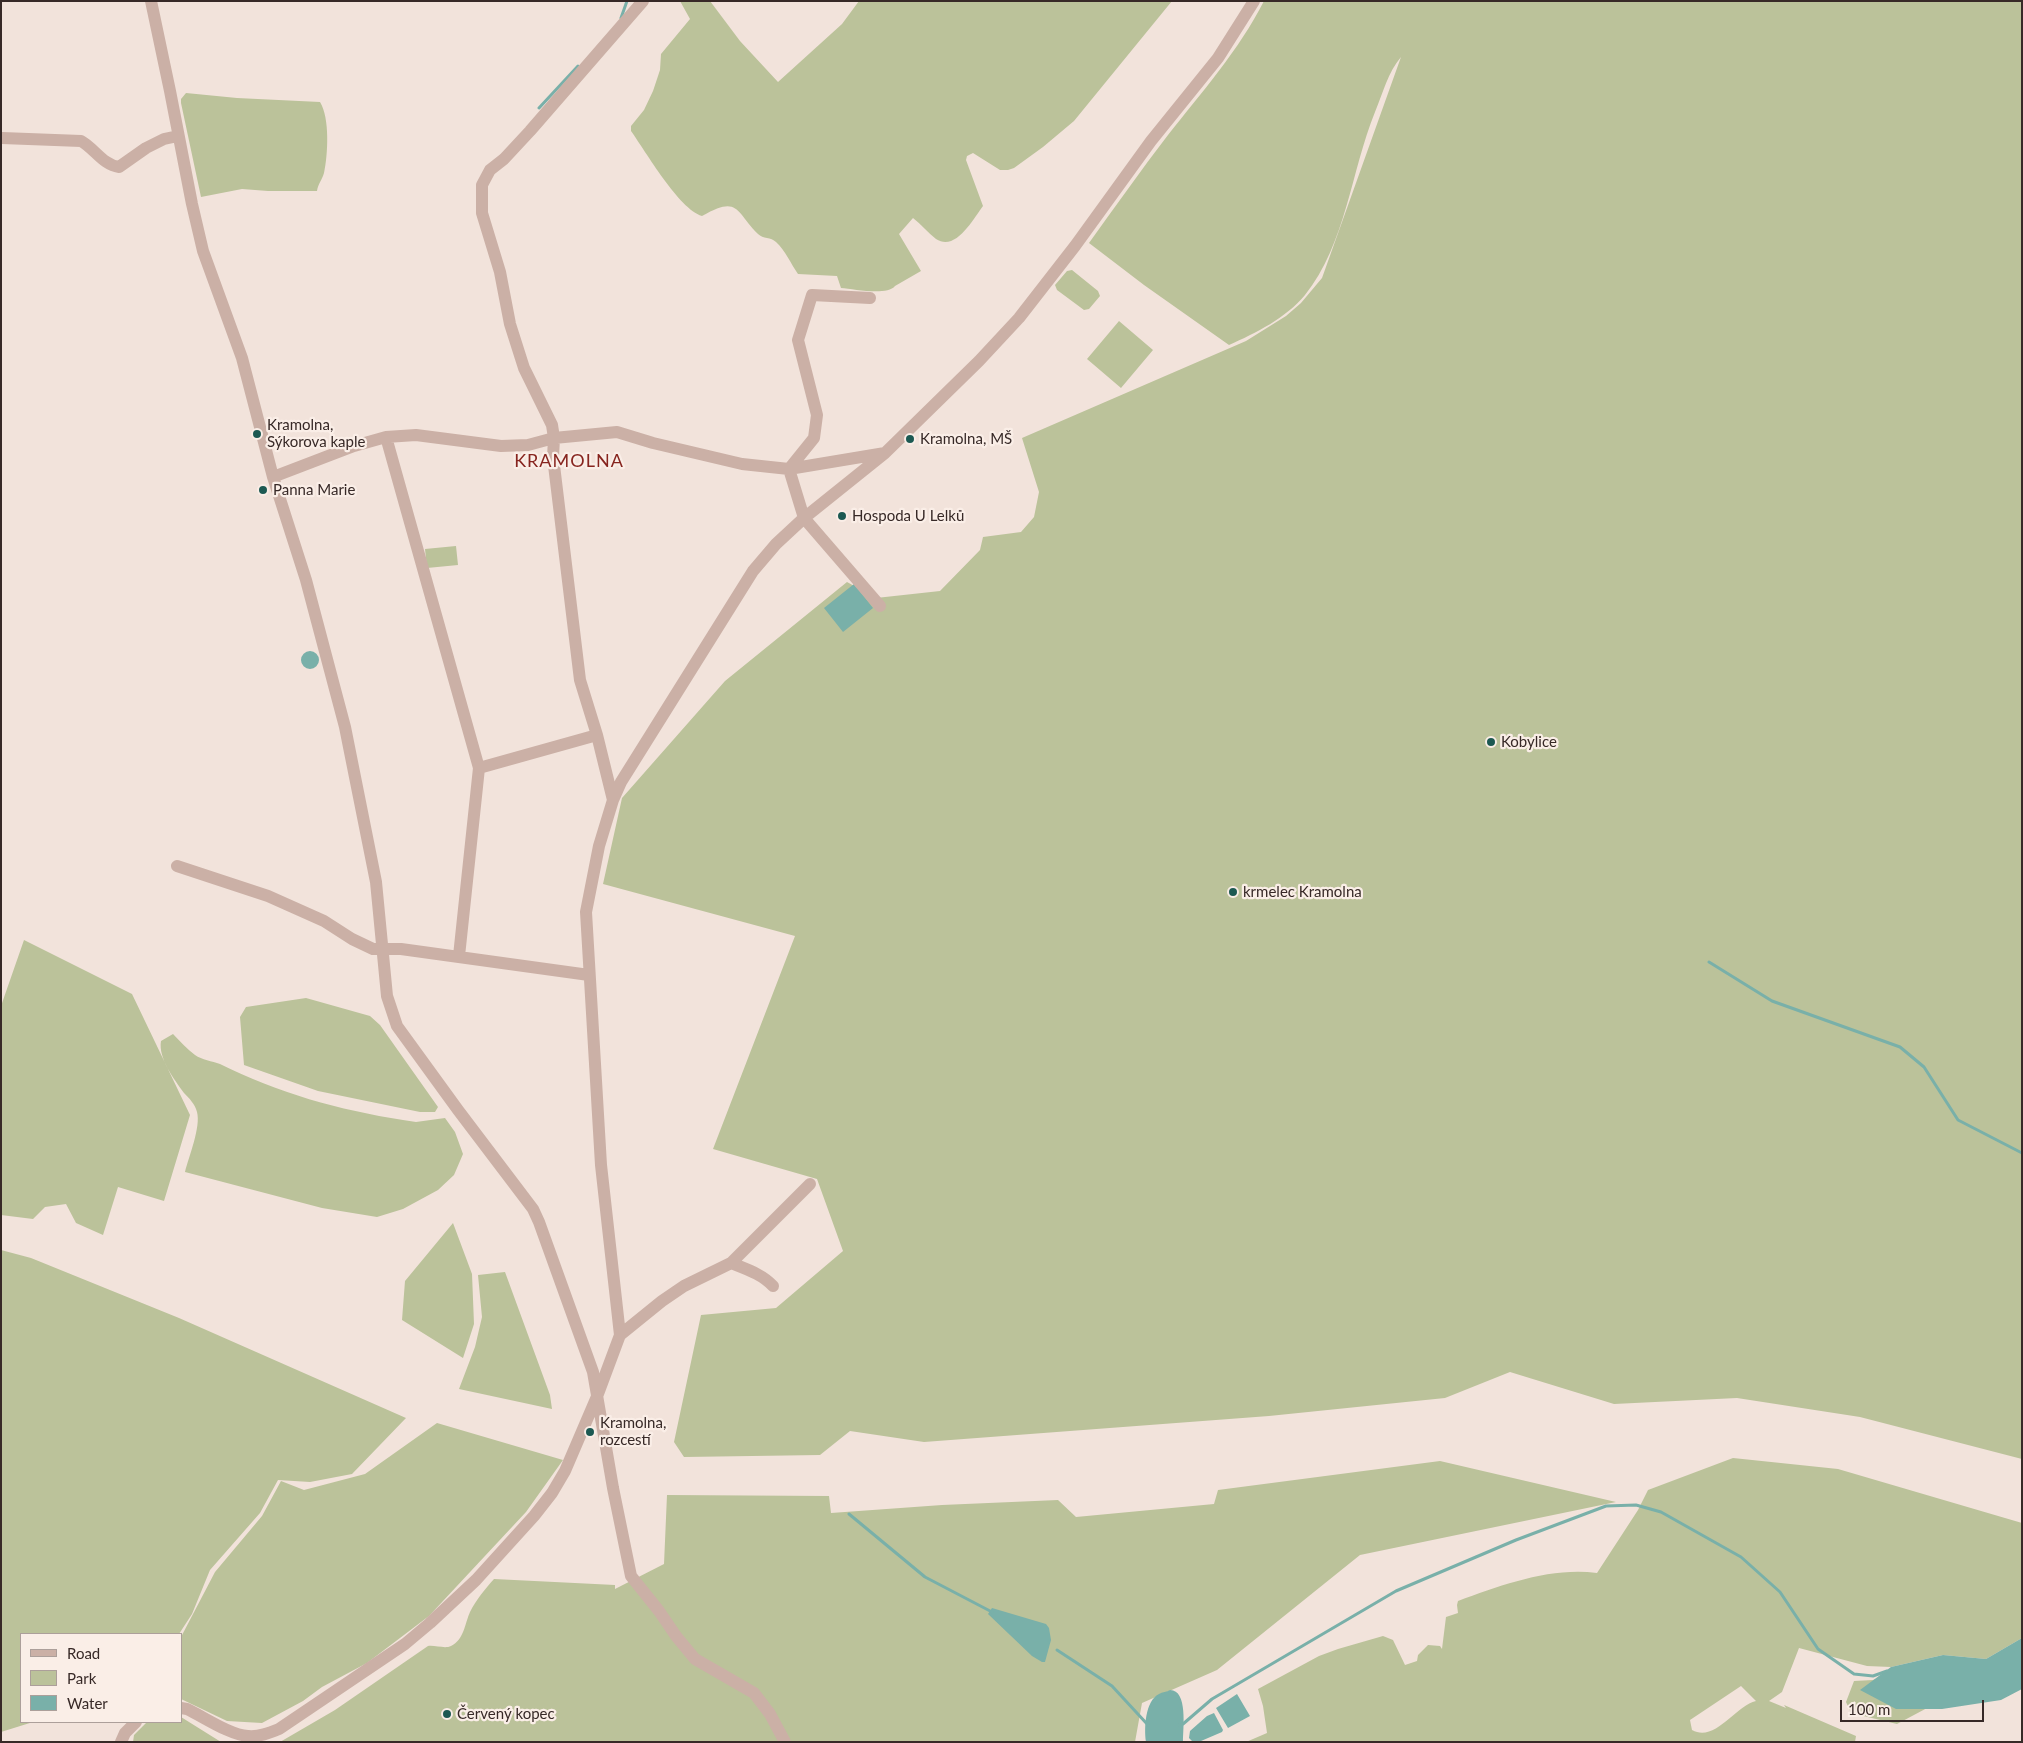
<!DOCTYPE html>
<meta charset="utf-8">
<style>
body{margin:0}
#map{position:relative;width:2023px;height:1743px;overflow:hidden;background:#f2e3db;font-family:Lato,sans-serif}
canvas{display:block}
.frame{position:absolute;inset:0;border:2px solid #372927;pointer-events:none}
.legend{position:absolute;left:20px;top:1633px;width:162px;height:90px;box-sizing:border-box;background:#faeee7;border:1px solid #ac9f9a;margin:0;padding:6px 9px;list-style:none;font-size:15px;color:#372927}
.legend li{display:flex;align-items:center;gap:10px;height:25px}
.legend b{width:25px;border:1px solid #ac9f9a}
.scale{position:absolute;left:1840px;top:1700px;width:144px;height:22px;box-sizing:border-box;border:2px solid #372927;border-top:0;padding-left:6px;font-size:15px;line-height:18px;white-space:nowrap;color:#372927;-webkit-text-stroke:4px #faeee7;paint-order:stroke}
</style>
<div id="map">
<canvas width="2023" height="1743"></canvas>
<div class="frame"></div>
<ul class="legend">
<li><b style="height:6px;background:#cbb0a6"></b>Road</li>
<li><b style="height:14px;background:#bbc29a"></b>Park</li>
<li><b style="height:14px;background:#79b0a9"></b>Water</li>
</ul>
<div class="scale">100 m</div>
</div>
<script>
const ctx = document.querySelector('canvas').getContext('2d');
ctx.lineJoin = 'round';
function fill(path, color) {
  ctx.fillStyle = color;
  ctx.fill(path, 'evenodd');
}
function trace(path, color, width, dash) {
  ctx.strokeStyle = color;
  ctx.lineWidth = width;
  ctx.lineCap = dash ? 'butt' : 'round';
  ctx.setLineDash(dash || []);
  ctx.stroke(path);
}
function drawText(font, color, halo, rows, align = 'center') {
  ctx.font = font + ' Lato,sans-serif';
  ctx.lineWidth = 4.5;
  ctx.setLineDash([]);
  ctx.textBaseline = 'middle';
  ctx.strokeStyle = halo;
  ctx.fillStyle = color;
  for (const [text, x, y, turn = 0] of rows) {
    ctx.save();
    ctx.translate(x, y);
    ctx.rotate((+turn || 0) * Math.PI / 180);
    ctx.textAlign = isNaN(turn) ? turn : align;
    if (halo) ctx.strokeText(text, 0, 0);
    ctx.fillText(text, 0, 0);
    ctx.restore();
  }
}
const green = new Path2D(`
 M 680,1 L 710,1 L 740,41 L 778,82 L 842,24 L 859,1 L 1172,1 L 1074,121 L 1043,147 L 1014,168 L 1008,170 L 1000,170 L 973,153 L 967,156 L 966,160 L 983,206 C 973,219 956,252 936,239 C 928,233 921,224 913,218 L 899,234 L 921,271 L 895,286 C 887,296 854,289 841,288 L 837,276 L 798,274 C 791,264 785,250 776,242 C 771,237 763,239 758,234 C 735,211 739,195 702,216 C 679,209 646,152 631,131 L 631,126 L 644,110 L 653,91 L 660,70 L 661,54 L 690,19 Z
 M 1264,1 L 2022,1 L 2022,1459 L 1860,1417 L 1737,1398 L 1614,1404 L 1510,1372 L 1445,1398 L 1269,1416 L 924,1442 L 850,1431 L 820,1455 L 684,1457 L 674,1442 L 701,1315 L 776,1308 L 843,1251 L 817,1179 L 713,1149 L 795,936 L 603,884 L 622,798 L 725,681 L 847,582 L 876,598 L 940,591 L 980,550 L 983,537 L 1021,532 L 1034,517 L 1039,492 L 1022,438 L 1246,341 L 1286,316 L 1301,303 L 1322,278 L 1401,57 C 1388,72 1383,93 1375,112 C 1351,171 1346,244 1305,295 C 1286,318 1256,333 1229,345 L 1144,285 L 1089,243 C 1115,207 1141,170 1168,135 C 1202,92 1239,50 1264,1 Z
 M 186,93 L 237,98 L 320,102 C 330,118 328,155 324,173 C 322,180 318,184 317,191 L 268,191 L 242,189 L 201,197 L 181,103 L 181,99 Z
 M 1072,270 L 1098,291 L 1100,296 L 1089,309 L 1084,310 L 1057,290 L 1055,285 L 1067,271 Z
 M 1119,321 L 1153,350 L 1121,388 L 1087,359 Z
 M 456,546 L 458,565 L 427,568 L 425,549 Z
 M 24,940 L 132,994 L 190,1115 L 164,1201 L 118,1187 L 103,1235 L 76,1223 L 66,1204 L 45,1207 L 33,1219 L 1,1215 L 1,1006 Z
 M 306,998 L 370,1016 L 380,1025 L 438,1107 L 435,1112 L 420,1112 L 318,1091 L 244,1065 L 240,1017 L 246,1007 Z
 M 173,1034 C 180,1041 187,1049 195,1055 C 202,1060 212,1061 220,1064 C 278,1093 339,1110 403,1120 L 416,1122 L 445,1118 L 455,1132 L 463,1154 L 454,1175 L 438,1190 L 403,1209 L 377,1217 L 322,1208 L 185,1172 C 189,1156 201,1127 197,1112 C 195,1104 189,1098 184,1093 C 174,1079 158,1058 161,1041 Z
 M 453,1223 L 472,1274 L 474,1324 L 463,1358 L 402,1320 L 405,1281 Z
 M 1,1250 L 31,1258 L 179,1318 L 406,1418 L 352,1474 L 310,1482 L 278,1480 L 260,1513 L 210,1570 L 192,1614 L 179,1634 L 21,1634 L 21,1722 L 33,1722 L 1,1732 Z
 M 505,1272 L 550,1395 L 552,1409 L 459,1389 L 475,1347 L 482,1317 L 478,1275 Z
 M 437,1423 L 563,1460 L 526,1512 L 429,1616 L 367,1663 L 322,1687 L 303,1701 L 262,1723 L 227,1721 L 181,1699 L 181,1637 L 215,1572 L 262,1516 L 281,1481 L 304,1490 L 365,1474 Z
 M 1733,1458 L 1838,1469 L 2022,1523 L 2022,1638 L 1986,1659 L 1943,1655 L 1891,1667 L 1867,1666 L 1799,1648 L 1782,1692 L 1769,1701 L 1786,1708 L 1784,1705 L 1856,1736 L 1855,1742 L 1246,1742 L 1267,1733 L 1263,1706 L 1258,1689 L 1319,1656 L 1338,1649 L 1383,1636 L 1393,1640 L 1405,1665 L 1417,1661 L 1418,1655 L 1428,1645 L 1440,1646 L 1442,1649 L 1446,1617 L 1458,1613 L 1457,1605 L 1458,1601 C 1502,1585 1550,1567 1597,1573 L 1638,1510 L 1648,1490 ZM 1741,1686 L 1756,1701 C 1735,1706 1715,1743 1692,1730 L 1690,1720 Z
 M 1440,1461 L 1616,1502 L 1360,1555 L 1217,1670 L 1142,1703 L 1135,1742 L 280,1742 L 335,1710 L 428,1646 C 435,1645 445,1649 451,1646 C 464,1640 465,1623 470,1612 C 476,1600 485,1589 494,1579 L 615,1585 L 615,1589 L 664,1564 L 667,1495 L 829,1496 L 831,1513 L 942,1505 L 1058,1500 L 1076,1517 L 1214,1504 L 1218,1490 Z
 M 1918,1663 L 1929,1707 L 1897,1724 L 1851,1713 L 1846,1702 L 1854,1681 L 1873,1680 Z
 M 181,1717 L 221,1742 L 133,1742 L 134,1735 L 147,1722 L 181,1722 Z`);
const water = new Path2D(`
 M 854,584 L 873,608 L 843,632 L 824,608 Z
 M301 660a9 9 0 1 1 18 0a9 9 0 1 1-18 0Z
 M 992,1608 L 1046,1624 L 1049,1628 L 1051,1640 L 1045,1662 L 1042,1662 L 1032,1656 L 988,1614 Z
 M 2022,1638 L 2022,1689 L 2001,1700 L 1942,1709 L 1896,1709 L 1860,1690 L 1891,1667 L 1943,1655 L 1986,1659 Z
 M 1170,1690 C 1188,1690 1183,1728 1183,1742 L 1146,1742 C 1144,1728 1145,1701 1159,1694 C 1162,1692 1167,1692 1170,1690 Z
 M 1237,1694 L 1250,1716 L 1228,1728 L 1216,1708 Z
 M 1214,1713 L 1223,1730 L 1222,1732 L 1201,1741 L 1193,1742 L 1189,1738 L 1190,1731 L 1207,1716 Z`);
const stream = new Path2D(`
 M 621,18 L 627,1
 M 539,108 L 578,66
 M 1709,962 L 1772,1001 L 1900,1047 L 1924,1067 L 1958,1120 L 2022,1153
 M 849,1514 L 925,1577 L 992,1612
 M 1057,1650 L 1112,1686 L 1148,1725
 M 1179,1725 L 1183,1724 L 1212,1699 L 1396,1591 L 1516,1540 L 1606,1506 L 1636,1505 L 1661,1512 L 1741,1557 L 1780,1592 L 1818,1649 L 1854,1674 L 1873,1676 L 1887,1671`);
const minor = new Path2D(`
 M 151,1 L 170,91 L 192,204 L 203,251 L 242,358 L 273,477 L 306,580 L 345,727 L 376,882 L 387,996 L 397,1026 L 458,1110 L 533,1209 L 539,1222 L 593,1372 L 613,1488 L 631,1576 L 659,1611 L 676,1636 L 695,1659 L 754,1693 L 770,1714 L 785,1742
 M 2,138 L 81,141 C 94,148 103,165 119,167 L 146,148 L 164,139 L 178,136
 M 870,298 L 812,295 L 798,340 L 817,415 L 814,438 L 789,469 L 804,518 L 880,606
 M 386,437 L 479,768 L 459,956
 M 273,477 L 354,446 L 386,437 L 416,435 L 501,446 L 528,445 L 554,438 L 617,432 L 653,443 L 742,464 L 789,469 L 885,453
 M 479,768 L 597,735
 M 613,800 L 597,735 L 580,680 L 553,457 L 554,438 L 552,425 L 524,368 L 510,324 L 500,272 L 482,213 L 482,185 L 490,170 L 504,159 L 530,131 L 643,1
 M 177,866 L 268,896 L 324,921 L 352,939 L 373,949 L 401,949 L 589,975
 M 731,1263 C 746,1269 762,1274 773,1286
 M 620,1335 L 662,1301 L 684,1286 L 731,1263 L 810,1184
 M 181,1708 L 187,1709 C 204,1717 230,1735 248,1736 C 259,1737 269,1733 279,1729 L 405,1644 L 430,1623 L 476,1580 L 534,1516 L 552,1493 L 565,1471 L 598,1394 L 620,1335 L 601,1165 L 586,912 L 599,846 L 613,800 L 621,782 L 753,571 L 776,544 L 804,518 L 885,453 L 979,361 L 1019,318 L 1075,246 L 1151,141 L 1218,58 L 1254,1
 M 121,1742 L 125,1733 L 136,1722`);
const markers = [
 [257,434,5,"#1c5952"],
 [910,439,5,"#1c5952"],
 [263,490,5,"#1c5952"],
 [842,516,5,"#1c5952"],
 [1491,742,5,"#1c5952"],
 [1233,892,5,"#1c5952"],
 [590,1432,5,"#1c5952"],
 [447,1714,5,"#1c5952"]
];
const poiNames = [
 ["Kramolna,",267,425],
 ["Sýkorova kaple",267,442],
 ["Kramolna, MŠ",920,439],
 ["Panna Marie",273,490],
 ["Hospoda U Lelků",852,516],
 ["Kobylice",1501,742],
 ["krmelec Kramolna",1243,892],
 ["Kramolna,",600,1423],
 ["rozcestí",600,1440],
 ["Červený kopec",457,1714]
];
const quarterNames = [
 ["KRAMOLNA",569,461]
];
fill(green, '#bbc29a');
fill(water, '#79b0a9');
trace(stream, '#79b0a9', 3);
trace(minor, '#cbb0a6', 12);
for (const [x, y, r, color] of markers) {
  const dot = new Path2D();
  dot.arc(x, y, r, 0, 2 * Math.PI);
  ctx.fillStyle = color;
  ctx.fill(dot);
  trace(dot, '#faeee7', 2);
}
drawText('15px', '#372927', '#faeee7', poiNames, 'left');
ctx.letterSpacing = '1px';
drawText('18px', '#87251f', '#faeee7', quarterNames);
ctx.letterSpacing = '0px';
</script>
